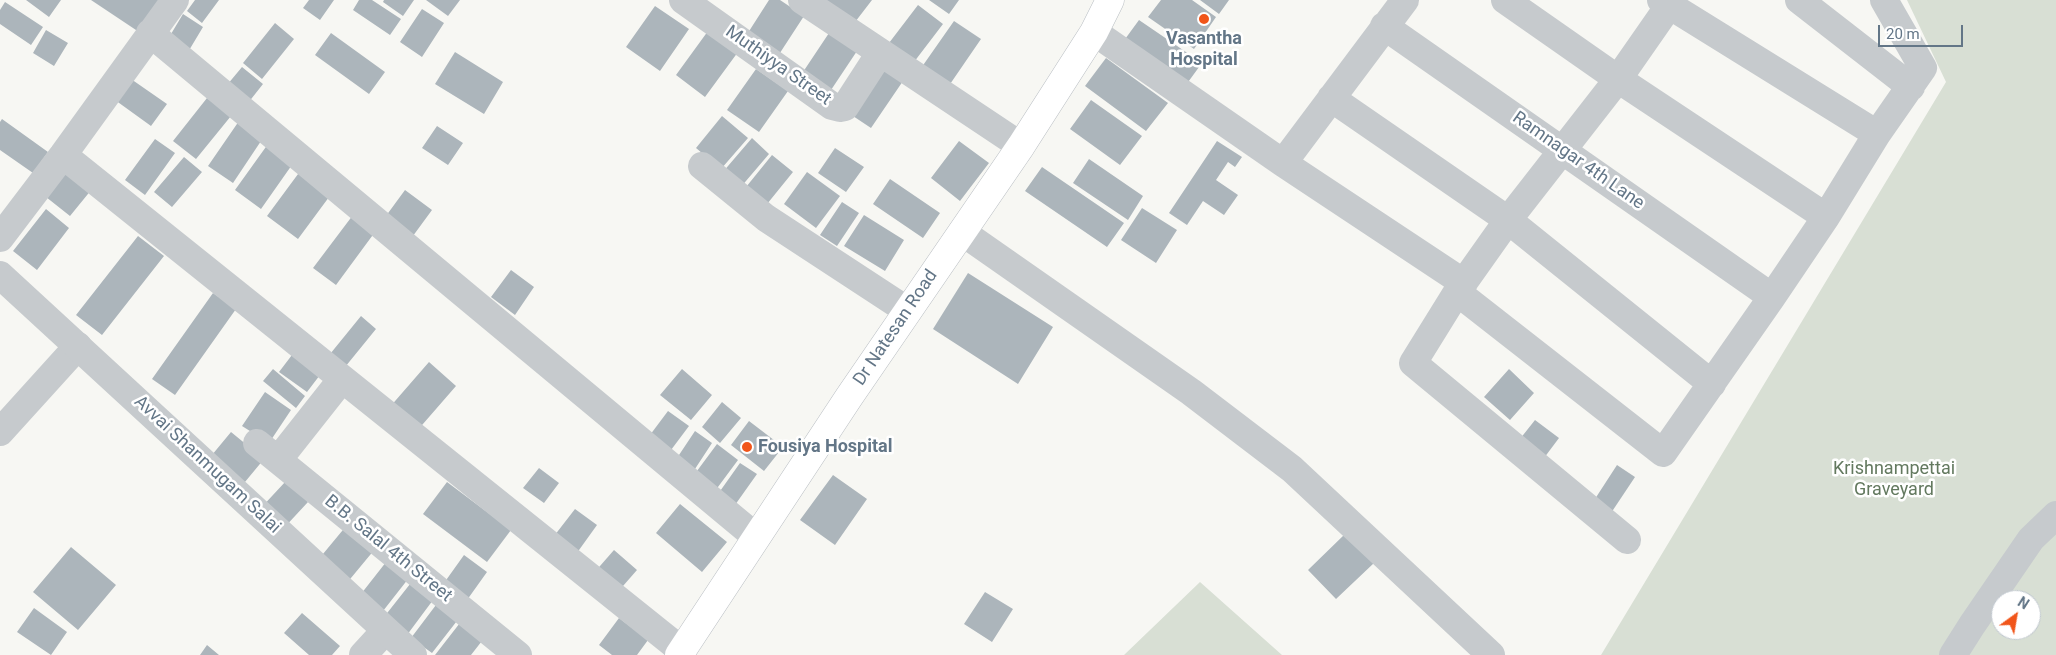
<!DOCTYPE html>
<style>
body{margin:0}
#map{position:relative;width:2056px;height:655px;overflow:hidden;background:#f7f7f3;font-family:Roboto,sans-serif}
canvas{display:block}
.north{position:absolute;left:1991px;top:590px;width:50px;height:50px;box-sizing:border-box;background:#fff;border:1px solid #c1c8cf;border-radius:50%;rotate:32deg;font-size:14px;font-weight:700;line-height:20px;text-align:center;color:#637687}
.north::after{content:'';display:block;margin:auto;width:18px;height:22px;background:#f1551a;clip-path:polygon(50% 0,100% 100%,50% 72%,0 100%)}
.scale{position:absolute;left:1878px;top:25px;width:85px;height:22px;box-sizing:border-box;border:2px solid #637687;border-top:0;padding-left:6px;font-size:15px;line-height:18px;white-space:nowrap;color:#637687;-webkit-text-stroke:4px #fff;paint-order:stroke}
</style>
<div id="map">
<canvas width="2056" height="655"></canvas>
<div class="north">N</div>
<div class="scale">20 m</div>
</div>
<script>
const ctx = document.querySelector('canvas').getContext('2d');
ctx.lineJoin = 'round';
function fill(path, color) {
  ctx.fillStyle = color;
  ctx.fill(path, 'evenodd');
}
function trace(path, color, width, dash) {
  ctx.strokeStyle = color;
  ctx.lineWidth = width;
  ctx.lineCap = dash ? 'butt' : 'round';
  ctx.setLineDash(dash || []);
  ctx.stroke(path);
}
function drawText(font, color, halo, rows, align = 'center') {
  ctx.font = font + ' Roboto,sans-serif';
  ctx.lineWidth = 5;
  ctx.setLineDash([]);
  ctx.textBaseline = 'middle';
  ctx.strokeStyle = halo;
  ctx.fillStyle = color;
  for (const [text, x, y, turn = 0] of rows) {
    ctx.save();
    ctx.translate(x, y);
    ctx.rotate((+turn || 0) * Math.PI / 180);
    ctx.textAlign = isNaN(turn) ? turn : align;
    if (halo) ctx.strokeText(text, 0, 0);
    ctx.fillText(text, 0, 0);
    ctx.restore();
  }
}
const green = new Path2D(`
 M 1907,0 L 2056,0 L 2056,655 L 1601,655 L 1946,82 ZM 2001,600 L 2031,600 L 2031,630 L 2001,630 Z
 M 1200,582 L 1282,655 L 1124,655 Z`);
const building = new Path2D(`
 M 26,0 L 61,0 L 49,17 Z
 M 91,0 L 159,0 L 139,32 Z
 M 195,0 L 219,0 L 202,23 L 187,11 Z
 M 309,0 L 334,0 L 320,20 L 303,8 Z
 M 359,0 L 372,0 L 401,19 L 390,35 L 353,10 Z
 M 384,0 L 414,0 L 403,16 L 383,2 Z
 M 426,0 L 460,0 L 448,16 Z
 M 769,0 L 780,0 L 804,16 L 776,59 L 744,39 Z
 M 823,0 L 872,0 L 852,26 Z
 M 929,0 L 959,0 L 949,14 Z
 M 1161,0 L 1192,0 L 1216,17 L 1194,49 L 1148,17 Z
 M 1200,0 L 1229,0 L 1219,14 Z
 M 5,2 L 43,27 L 31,45 L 0,24 L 0,10 Z
 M 918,5 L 943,24 L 914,62 L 889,43 Z
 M 655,6 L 689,29 L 660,71 L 626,47 Z
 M 422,9 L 444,23 L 422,57 L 400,42 Z
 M 183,14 L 203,27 L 188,52 L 168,39 Z
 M 1139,20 L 1202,63 L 1183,89 L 1120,46 Z
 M 954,21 L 981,39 L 946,90 L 919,71 Z
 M 275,23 L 294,39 L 262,79 L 243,63 Z
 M 46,30 L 68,43 L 54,66 L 33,53 Z
 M 708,31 L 738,52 L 705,97 L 676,75 Z
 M 331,33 L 385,72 L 369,94 L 315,55 Z
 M 829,33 L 857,51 L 827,96 L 799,78 Z
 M 455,52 L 503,82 L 484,114 L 435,84 Z
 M 1106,58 L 1168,103 L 1146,131 L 1085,86 Z
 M 242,67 L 263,84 L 248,103 L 227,85 Z
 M 882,67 L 903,81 L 871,128 L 850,114 Z
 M 756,69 L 788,91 L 759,132 L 727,110 Z
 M 131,79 L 167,104 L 151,126 L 115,100 Z
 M 207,98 L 231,116 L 196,159 L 173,141 Z
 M 1091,100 L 1142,136 L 1120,165 L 1070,129 Z
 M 722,116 L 748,138 L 721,169 L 696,148 Z
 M 2,119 L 48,152 L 33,173 L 0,150 L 0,122 Z
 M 239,121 L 263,138 L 233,183 L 208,166 Z
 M 437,126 L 463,143 L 448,165 L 422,148 Z
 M 752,138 L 769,154 L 740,188 L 722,173 Z
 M 155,139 L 175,153 L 145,195 L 125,180 Z
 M 959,141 L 989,163 L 960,201 L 931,178 Z
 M 1217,141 L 1242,157 L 1235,167 L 1228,162 L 1216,180 L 1238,195 L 1224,215 L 1203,201 L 1187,225 L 1169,213 Z
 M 268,144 L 294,162 L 261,209 L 235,190 Z
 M 835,148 L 864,167 L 846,192 L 818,173 Z
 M 772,155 L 793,172 L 763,209 L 742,192 Z
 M 184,157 L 202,172 L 172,207 L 154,192 Z
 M 1089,159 L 1143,196 L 1128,220 L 1073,183 Z
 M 1042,167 L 1124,223 L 1107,247 L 1025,191 Z
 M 66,170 L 92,189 L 70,216 L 46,197 Z
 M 301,170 L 332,193 L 298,239 L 267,216 Z
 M 807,172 L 840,196 L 816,228 L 784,204 Z
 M 890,179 L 940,213 L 923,238 L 873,204 Z
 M 405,190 L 432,210 L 410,240 L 383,220 Z
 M 842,202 L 859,213 L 837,246 L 820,235 Z
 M 1142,208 L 1177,230 L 1156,263 L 1121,240 Z
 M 46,209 L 69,228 L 37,270 L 13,251 Z
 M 353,215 L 375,232 L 336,285 L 313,268 Z
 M 864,215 L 904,240 L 885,271 L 844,246 Z
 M 138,236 L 164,256 L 102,335 L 76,315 Z
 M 511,270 L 534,287 L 515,315 L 491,297 Z
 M 968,273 L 1053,327 L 1018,384 L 933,329 Z
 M 213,293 L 236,309 L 175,395 L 152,379 Z
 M 361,316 L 376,329 L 341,372 L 326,359 Z
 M 295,351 L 323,371 L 307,392 L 279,372 Z
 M 429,362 L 456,386 L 416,432 L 389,408 Z
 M 273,369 L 305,396 L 296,408 L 263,381 Z
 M 682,369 L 712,395 L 691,420 L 660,395 Z
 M 1509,369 L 1534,393 L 1510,420 L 1484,397 Z
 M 265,392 L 291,410 L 269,443 L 242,426 Z
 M 722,402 L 741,418 L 720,443 L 702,427 Z
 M 668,411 L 689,426 L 668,454 L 647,439 Z
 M 1535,420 L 1559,438 L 1541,462 L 1516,444 Z
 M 749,421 L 783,447 L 764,471 L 731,445 Z
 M 695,431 L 712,443 L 693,472 L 675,461 Z
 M 231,432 L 264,459 L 240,488 L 207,461 Z
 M 717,444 L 738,460 L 715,491 L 694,475 Z
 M 740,463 L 757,474 L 735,505 L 718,494 Z
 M 1617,465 L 1635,477 L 1611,513 L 1593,502 Z
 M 539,468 L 559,483 L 544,503 L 523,488 Z
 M 833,475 L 867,499 L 835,545 L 800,520 Z
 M 286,481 L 308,502 L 282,530 L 259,510 Z
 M 447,482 L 511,530 L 487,562 L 423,514 Z
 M 680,504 L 727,542 L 702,572 L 656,533 Z
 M 575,509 L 597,525 L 574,557 L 551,540 Z
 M 347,525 L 375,549 L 346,584 L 318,560 Z
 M 1345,534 L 1374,563 L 1336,599 L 1308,570 Z
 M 71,547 L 116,585 L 78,630 L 33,592 Z
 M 614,550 L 637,570 L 616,594 L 593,574 Z
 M 464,555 L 487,572 L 467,600 L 444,583 Z
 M 390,557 L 412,574 L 383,611 L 361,594 Z
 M 414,579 L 436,596 L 407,635 L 384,617 Z
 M 985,592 L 1013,609 L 992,642 L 964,624 Z
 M 439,601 L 460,617 L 432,653 L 411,638 Z
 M 34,608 L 67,632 L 51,655 L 17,632 Z
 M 302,613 L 340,646 L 332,655 L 309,655 L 284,633 Z
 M 619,618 L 648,640 L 637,655 L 612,655 L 599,645 Z
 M 463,619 L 485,637 L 471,655 L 435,655 Z
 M 207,645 L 219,655 L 200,655 Z`);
const minor = new Path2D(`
 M 683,0 L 832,106 L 840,108 L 845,107 L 880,53
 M 802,0 L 1021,146
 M 1505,0 L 1618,79 L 1826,217
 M 1661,0 L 1877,134
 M 1799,0 L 1911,87
 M 1384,26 L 1772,297
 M 1094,32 L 1283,163 L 1464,283
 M 150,33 L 756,537
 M 1331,98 L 1508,220 L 1712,384
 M 63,155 L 681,650
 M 1283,163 L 1405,0
 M 702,166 L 766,218 L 908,311
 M 962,232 L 1191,392 L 1292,469 L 1491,655
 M 0,238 L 63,155 L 175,0
 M 1457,292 L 1663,453 L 1772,297 L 1826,217 L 1877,134 L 1923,68 L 1884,0
 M 0,432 L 78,346
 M 257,443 L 518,655
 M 278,460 L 342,379
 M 1627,540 L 1413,363 L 1457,292 L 1508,220 L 1618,79 L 1673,0
 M 363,655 L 385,631
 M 1953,655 L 1972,625 L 2031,539 L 2056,515`);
const tertiary = new Path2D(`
 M 0,275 L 413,655`);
const secondary = new Path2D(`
 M 679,655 L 849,397 L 1021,146 L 1094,32 L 1110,0`);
const markers = [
 [1204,19,6,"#f1551a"],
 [747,447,6,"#f1551a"]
];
const poiNames = [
 ["Vasantha",1204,39],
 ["Hospital",1204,60],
 ["Fousiya Hospital",758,447,"left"]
];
const streetNames = [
 ["Muthiyya Street",778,66,35],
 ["Ramnagar 4th Lane",1578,161,35],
 ["Dr Natesan Road",896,328,-56],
 ["Avvai Shanmugam Salai",207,465,43],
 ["B.B. Salal 4th Street",388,549,39]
];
const parkNames = [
 ["Krishnampettai",1894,469],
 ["Graveyard",1894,490]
];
fill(green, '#d8dfd4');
fill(building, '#acb5bb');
trace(secondary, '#b8bdc2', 29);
trace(minor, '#c6cacd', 28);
trace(tertiary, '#c6cacd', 28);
trace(secondary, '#fff', 28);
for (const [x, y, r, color] of markers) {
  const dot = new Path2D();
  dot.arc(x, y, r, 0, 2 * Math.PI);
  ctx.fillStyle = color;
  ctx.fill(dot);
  trace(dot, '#fff', 2);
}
drawText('bold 18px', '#637687', '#fff', poiNames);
drawText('18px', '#637687', '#fff', streetNames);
drawText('18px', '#63795f', '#fff', parkNames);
</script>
